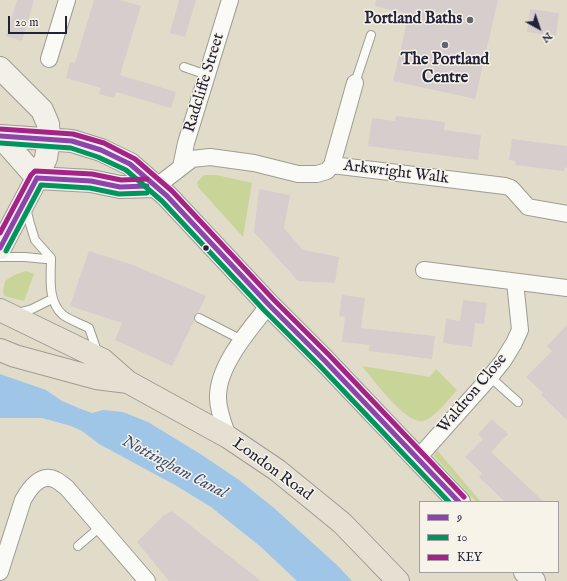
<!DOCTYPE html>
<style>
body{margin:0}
#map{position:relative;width:567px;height:581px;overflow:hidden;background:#e1dcca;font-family:"IM FELL English",serif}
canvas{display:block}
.legend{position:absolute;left:419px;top:501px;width:140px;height:72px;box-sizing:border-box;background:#f7f3e8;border:1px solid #a29fa3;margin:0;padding:5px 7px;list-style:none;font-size:12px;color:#22223b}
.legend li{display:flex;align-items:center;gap:8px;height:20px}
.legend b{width:20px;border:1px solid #a29fa3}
.north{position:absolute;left:519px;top:8px;width:40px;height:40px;-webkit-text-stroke:3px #f7f3e8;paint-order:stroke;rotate:140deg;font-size:11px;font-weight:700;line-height:16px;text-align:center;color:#22223b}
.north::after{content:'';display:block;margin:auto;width:14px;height:18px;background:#22223b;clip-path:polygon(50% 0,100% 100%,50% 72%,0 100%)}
.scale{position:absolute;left:8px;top:16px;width:59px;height:18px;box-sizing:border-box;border:2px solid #22223b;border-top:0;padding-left:5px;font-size:12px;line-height:14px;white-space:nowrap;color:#22223b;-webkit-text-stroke:3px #f7f3e8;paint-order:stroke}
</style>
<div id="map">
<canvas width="567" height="581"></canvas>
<ul class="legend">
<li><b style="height:5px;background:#8e44ad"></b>9</li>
<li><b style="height:5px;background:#00945e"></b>10</li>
<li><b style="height:5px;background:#a52289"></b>KEY</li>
</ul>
<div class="north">N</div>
<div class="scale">20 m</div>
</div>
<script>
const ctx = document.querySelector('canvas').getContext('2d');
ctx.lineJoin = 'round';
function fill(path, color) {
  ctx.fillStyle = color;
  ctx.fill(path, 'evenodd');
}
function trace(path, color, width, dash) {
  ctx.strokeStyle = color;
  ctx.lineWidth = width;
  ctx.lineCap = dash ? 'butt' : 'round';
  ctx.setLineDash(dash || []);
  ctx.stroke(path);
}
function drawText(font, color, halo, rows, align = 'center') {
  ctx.font = font + ' "IM FELL English",serif';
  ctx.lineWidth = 3;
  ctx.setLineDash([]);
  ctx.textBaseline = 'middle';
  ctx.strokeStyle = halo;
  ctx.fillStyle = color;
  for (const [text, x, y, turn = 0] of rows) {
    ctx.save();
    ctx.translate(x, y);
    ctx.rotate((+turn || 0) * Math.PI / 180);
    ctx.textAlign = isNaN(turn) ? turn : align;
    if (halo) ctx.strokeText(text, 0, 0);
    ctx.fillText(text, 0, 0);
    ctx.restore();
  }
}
const green = new Path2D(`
 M 204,175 L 217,175 L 252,183 L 243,237 L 198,187 L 197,182 Z
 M 26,271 L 34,274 L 24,301 L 4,296 L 3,291 L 5,281 L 14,275 Z
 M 362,366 L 430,377 L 436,369 L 457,390 C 449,399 435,418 423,421 C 405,424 373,379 362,366 Z
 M 437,450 L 481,502 L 476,502 L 434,456 Z`);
const water = new Path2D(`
 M 0,374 L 46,390 L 62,401 L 81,409 L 92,413 L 103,410 L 123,412 L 148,422 L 202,455 L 239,480 L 274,508 L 338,566 L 352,581 L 297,581 L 261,547 L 211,507 L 175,485 L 99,444 L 82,431 L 71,426 L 42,418 L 0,418 Z`);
const building = new Path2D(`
 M 17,0 L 34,0 L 22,41 L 6,36 Z
 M 94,0 L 120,0 L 141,6 L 120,75 L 176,92 L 171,108 L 116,92 L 114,98 L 99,94 L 101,88 L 66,78 L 70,62 L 75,63 Z
 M 179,0 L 196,0 L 185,37 L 170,33 Z
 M 376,0 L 498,0 L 475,99 L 393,81 L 409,14 L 375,6 Z
 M 530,9 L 559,13 L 556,36 L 527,32 Z
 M 396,116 L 445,122 L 444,130 L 481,135 L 478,160 L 368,146 L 372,118 L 395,121 Z
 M 512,139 L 567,146 L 567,168 L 565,167 L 564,171 L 515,165 L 516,161 L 509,160 Z
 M 259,189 L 290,195 L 284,228 L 303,250 L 339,257 L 335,283 L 298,281 L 254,232 Z
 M 89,251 L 133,265 L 206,296 L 198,313 L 194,316 L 194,321 L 172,366 L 115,340 L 122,323 L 70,306 Z
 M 342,295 L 365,298 L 361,328 L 435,336 L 432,359 L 369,351 L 370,345 L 342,342 L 345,317 L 339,316 Z
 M 463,300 L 487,303 L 484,324 L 475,323 L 472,347 L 443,343 L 446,319 L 460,321 Z
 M 567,325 L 567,420 L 541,395 L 543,393 L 526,377 L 552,351 L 547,346 Z
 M 492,419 L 508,434 L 491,452 L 544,502 L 505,502 L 479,477 L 482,473 L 465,457 L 483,439 L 478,434 Z
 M 172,511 L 261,581 L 169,581 L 137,542 L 163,516 Z`);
const lane = new Path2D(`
 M 184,67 L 207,75
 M 355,83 L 371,35
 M 26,208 L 30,224 L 35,240 L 51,258 C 51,277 47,301 63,315 C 70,320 81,324 89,328 L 98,354
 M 0,257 L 25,257 L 45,259 L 51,258
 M 18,313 L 32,309 L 52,299
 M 199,318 L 242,340
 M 490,377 L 518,402
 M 78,546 L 100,527`);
const street = new Path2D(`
 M 49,59 L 67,0
 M 332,165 L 505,186 L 511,188 L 528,207 L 567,214
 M 181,167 L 186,143 L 230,0
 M 157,186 L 192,159 L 210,157 L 254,163 L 298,174 L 317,174 L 327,171 L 332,165 L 355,83
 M 424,270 L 567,288
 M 228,437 C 224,425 218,411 218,398 C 217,366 250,329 269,305
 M 418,458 L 490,377 L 503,361 L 514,343 L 520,330 L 515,282
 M 0,572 L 23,500 C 29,489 41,472 56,480 C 60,482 63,485 67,488 L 147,581`);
const secondary = new Path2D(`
 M 0,68 L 42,110 L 48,124 L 49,139 L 46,158 L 37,178 L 0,248
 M 0,136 L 72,141 L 101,150 L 130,164 L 167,196 L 269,305 L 324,360 L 459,502
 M 0,136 L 37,178 L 91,181 L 120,187 L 157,186
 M 525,572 L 534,581`);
const primary = new Path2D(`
 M 0,310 L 103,360 L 128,382 L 228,437 L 277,470 L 342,523 L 398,581
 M 0,350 L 15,356 L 96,378 L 128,382`);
const bus1 = new Path2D(`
 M 0,136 L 72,141 L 101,150 L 130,164 L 167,196 L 269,305 L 324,360 L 459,502
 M 37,178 L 91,181 L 120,187 L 147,186
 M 0,248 L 37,178`);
const bus2 = new Path2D(`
 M 0,143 L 71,148 L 98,157 L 126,170 L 162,201 L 264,310 L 319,365 L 449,502
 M 6,251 L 41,185 L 90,188 L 119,194 L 147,193`);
const bus3 = new Path2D(`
 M 0,129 L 73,134 L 104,143 L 135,159 L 172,191 L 274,300 L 329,355 L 464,497
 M 0,233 L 31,175 L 35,171 L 92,174 L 121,180 L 147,179`);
const markers = [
 [470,20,4,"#65636d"],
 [445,45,4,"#65636d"],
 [206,248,3.5,"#22223b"]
];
const poiNames = [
 ["Portland Baths",462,20],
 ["The Portland",445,61,"center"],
 ["Centre",445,79,"center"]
];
const streetNames = [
 ["Radcliffe Street",205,83,-73],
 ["Arkwright Walk",396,173,7],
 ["Waldron Close",473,394,-50],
 ["London Road",272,470,36]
];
const waterNames = [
 ["Nottingham Canal",174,468,28]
];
fill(green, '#c9d499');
fill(water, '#9fc6e7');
fill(building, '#d6cdcd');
trace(lane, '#9e9c94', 10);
trace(street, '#9e9c94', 18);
trace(secondary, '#9e9c94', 24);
trace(primary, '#9e9c94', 24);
trace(lane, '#fafaf7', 8);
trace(street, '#fafaf7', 16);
trace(secondary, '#f2f0e9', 22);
trace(primary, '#e5e0d2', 22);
trace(bus1, '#8e44ad', 5);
trace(bus2, '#00945e', 5);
trace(bus3, '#a52289', 5);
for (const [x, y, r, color] of markers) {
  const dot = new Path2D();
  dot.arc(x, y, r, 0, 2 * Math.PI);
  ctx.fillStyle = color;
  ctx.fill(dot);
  trace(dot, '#f7f3e8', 1.5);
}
drawText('bold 16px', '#22223b', '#f7f3e8', poiNames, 'right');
drawText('16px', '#22223b', '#f7f3e8', streetNames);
drawText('italic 17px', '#3f5072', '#f7f3e8', waterNames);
</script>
